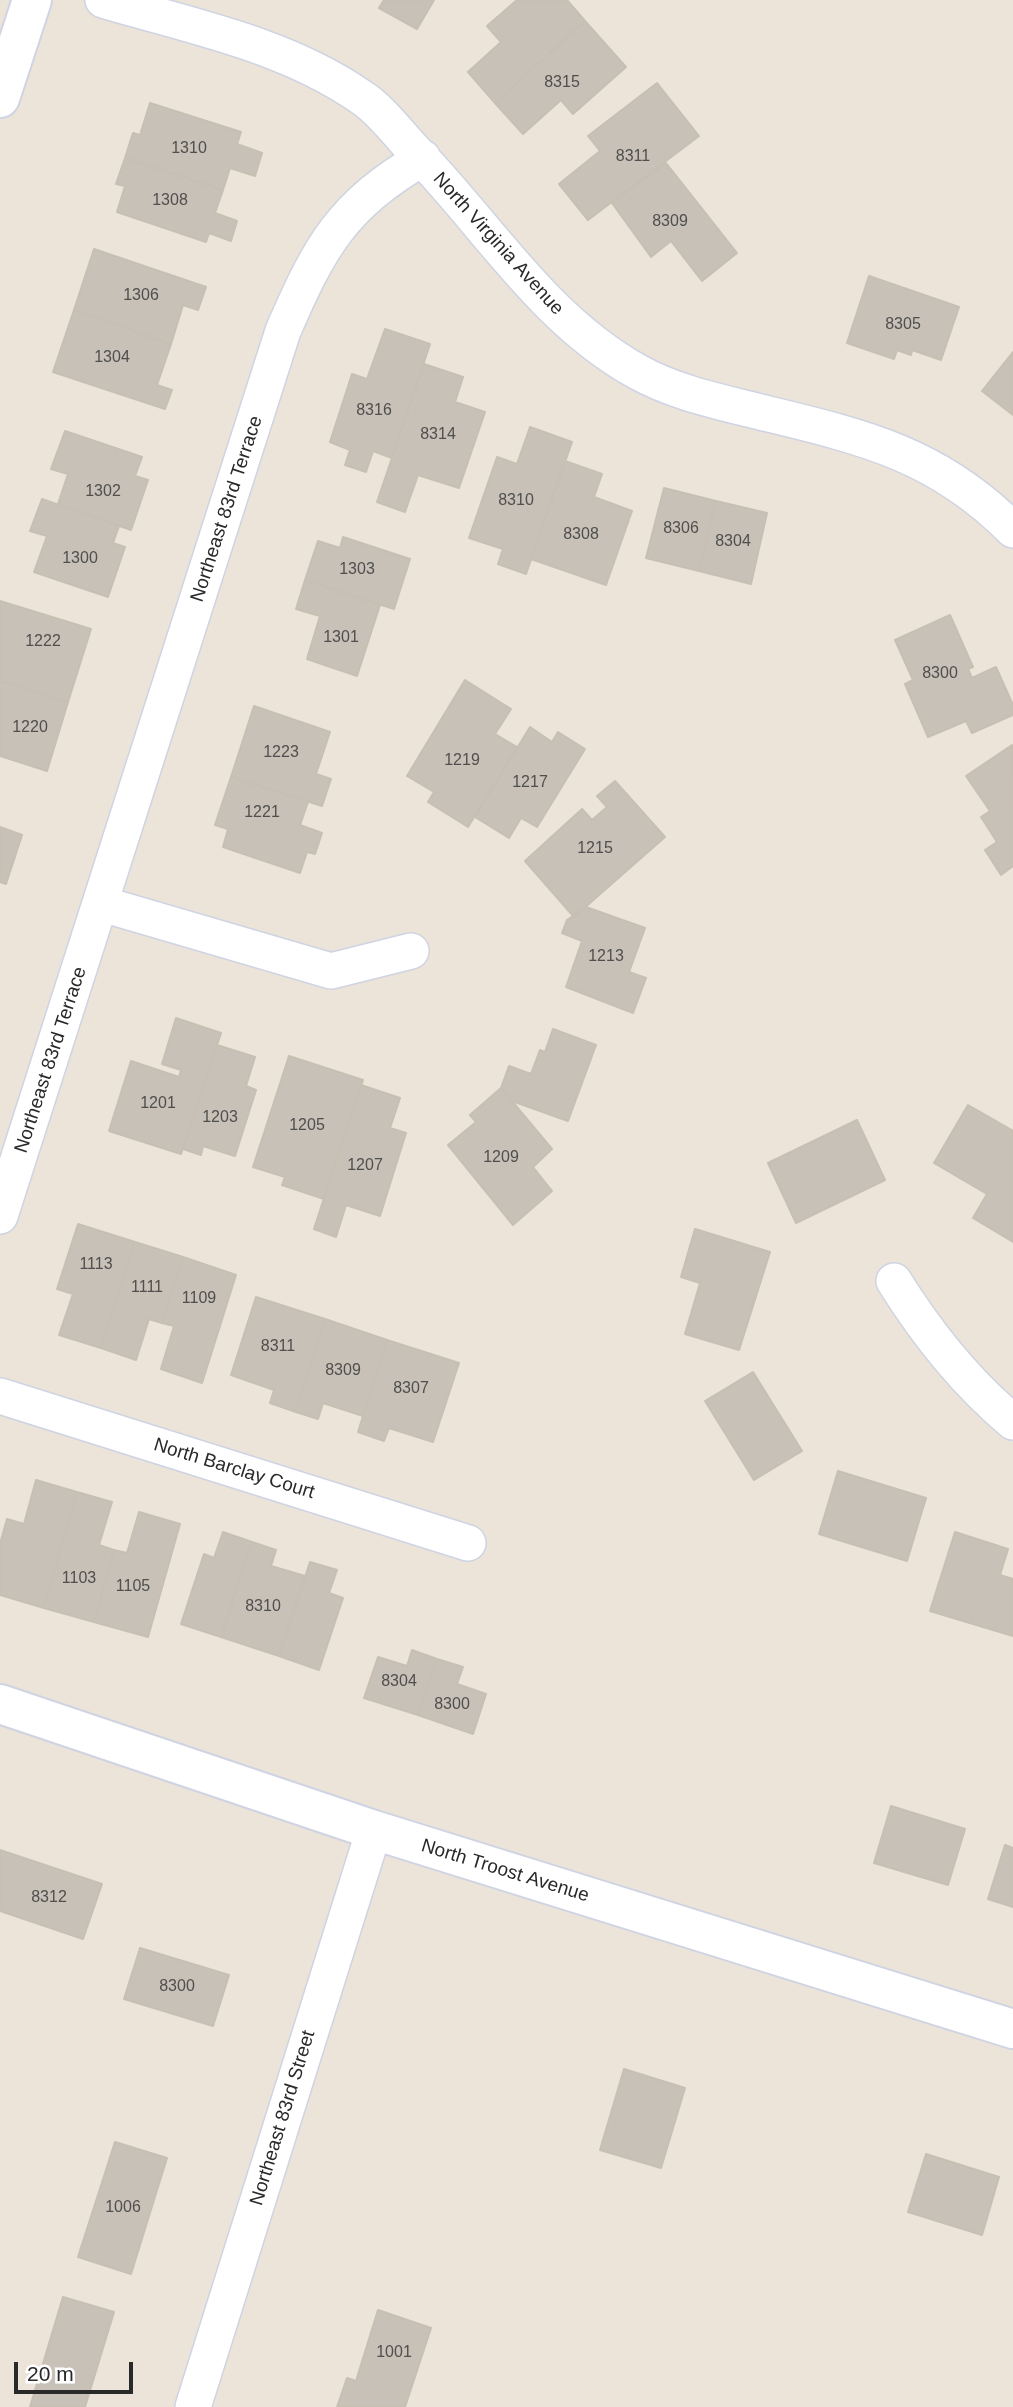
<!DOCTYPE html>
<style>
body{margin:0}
#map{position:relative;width:1013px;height:2407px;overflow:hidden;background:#ece3d9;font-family:Arial,sans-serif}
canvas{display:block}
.scale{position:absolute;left:14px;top:2362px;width:119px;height:32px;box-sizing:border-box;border:4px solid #292929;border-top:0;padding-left:9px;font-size:21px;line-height:24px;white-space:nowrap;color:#292929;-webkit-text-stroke:5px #fff;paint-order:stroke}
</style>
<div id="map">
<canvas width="1013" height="2407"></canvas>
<div class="scale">20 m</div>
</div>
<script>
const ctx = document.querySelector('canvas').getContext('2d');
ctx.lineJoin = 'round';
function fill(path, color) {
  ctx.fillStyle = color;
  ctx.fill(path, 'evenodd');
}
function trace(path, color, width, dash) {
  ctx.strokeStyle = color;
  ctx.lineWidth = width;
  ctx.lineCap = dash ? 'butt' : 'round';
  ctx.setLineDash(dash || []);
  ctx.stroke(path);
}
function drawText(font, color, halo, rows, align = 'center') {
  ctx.font = font + ' Arial,sans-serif';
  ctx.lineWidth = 7;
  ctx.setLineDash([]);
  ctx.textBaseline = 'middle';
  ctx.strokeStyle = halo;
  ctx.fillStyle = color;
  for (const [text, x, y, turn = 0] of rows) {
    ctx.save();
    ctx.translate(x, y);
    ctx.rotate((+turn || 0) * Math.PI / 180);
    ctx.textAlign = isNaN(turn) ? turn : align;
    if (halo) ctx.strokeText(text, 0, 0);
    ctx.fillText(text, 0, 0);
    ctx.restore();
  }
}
const building = new Path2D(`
 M 384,0 L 434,0 L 417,29 L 379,8 Z
 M 517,0 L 567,0 L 585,21 L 495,103 L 468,72 L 501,42 L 487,26 Z
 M 585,21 L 626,67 L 573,114 L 561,100 L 523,134 L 495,103 Z
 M 657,83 L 699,136 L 588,220 L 559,184 L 600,151 L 588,136 Z
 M 150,103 L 241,132 L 237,144 L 262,153 L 255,176 L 230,168 L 223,190 L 125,158 L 133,133 L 140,135 Z
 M 125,158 L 223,190 L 215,213 L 237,221 L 231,241 L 209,233 L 206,242 L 117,212 L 125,186 L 116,184 Z
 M 666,163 L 737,253 L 702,281 L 671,241 L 651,257 L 612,203 Z
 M 94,249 L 206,287 L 198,310 L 183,305 L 171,344 L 74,310 Z
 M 869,276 L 959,307 L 941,360 L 912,350 L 911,355 L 897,350 L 894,359 L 847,343 Z
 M 74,310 L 171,344 L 157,385 L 172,390 L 165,409 L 53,372 Z
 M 385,329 L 430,344 L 392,458 L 373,451 L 366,472 L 345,465 L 350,450 L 330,442 L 352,374 L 367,379 Z
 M 1013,352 L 1013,415 L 982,391 Z
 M 424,364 L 463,377 L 455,402 L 485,412 L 459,488 L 418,475 L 405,512 L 377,502 Z
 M 530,427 L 572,442 L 526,574 L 498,564 L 503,549 L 469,538 L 497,457 L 517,464 Z
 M 65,431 L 142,457 L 135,476 L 148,480 L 131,530 L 58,504 L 68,474 L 51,469 Z
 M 565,461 L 602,474 L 594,497 L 632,511 L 606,585 L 531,559 Z
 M 664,488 L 716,501 L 699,571 L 646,558 Z
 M 42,499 L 119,526 L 113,543 L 125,547 L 108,597 L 34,572 L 47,536 L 30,531 Z
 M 716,501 L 767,513 L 751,584 L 699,571 Z
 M 343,537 L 410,559 L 394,609 L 305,580 L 318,541 L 340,548 Z
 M 305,580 L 380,605 L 357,676 L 307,659 L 320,616 L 296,609 Z
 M 0,601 L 91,629 L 68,702 L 0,681 Z
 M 950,615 L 973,667 L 968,669 L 972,678 L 996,667 L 1013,705 L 1013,715 L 972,733 L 966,721 L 928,737 L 905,684 L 913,680 L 895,640 Z
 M 465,680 L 511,709 L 495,734 L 517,747 L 468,827 L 428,802 L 434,792 L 407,776 Z
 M 0,681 L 68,702 L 47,771 L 0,756 Z
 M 254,706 L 330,732 L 316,774 L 331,779 L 322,806 L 231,777 Z
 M 530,727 L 552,742 L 558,732 L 585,749 L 537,827 L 521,818 L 509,838 L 475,817 Z
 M 1012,745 L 1013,866 L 1001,875 L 985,850 L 997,842 L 981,817 L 990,811 L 966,776 Z
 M 231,777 L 308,802 L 300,825 L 322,833 L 315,854 L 307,852 L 300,873 L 223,847 L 228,829 L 215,825 Z
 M 615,781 L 665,837 L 574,917 L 525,861 L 582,809 L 592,820 L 607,807 L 597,796 Z
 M 0,827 L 22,835 L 6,884 L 0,882 Z
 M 586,907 L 645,928 L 629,972 L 646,978 L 633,1013 L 566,987 L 582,941 L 562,933 L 567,920 Z
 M 176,1018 L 221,1033 L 181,1154 L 109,1131 L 131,1061 L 179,1077 L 181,1070 L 162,1064 Z
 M 553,1029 L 596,1045 L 568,1121 L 512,1101 L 501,1088 L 509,1066 L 531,1074 L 540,1050 L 545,1052 Z
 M 217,1045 L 255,1057 L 246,1086 L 256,1090 L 235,1156 L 203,1146 L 201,1155 L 183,1149 Z
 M 289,1056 L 363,1080 L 324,1199 L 282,1185 L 285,1177 L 253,1167 Z
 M 361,1085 L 400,1098 L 390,1128 L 406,1133 L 380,1216 L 346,1205 L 336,1237 L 314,1229 Z
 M 501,1088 L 552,1149 L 533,1167 L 552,1191 L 513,1225 L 448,1145 L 476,1122 L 470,1115 Z
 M 968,1105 L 1013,1131 L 1013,1242 L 973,1218 L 987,1194 L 934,1163 Z
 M 857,1120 L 885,1180 L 796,1223 L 768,1163 Z
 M 78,1224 L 135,1242 L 101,1348 L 59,1335 L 73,1294 L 57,1289 Z
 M 695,1229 L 770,1252 L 739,1350 L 685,1334 L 700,1283 L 681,1277 Z
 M 135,1242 L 183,1257 L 162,1323 L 149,1319 L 136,1360 L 101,1348 Z
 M 183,1257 L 236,1275 L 202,1383 L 161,1369 L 174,1326 L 162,1323 Z
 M 256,1297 L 325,1319 L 296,1412 L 270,1403 L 274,1390 L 231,1375 Z
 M 325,1319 L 387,1340 L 363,1416 L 323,1403 L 318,1419 L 296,1412 Z
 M 387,1340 L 459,1363 L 433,1442 L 389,1428 L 384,1441 L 358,1432 Z
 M 753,1372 L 802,1451 L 754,1480 L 705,1401 Z
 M 838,1471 L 926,1498 L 907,1561 L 819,1534 Z
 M 36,1480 L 77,1492 L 44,1608 L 0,1595 L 0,1544 L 7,1519 L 24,1524 Z
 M 77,1492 L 112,1502 L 99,1545 L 114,1550 L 94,1622 L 44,1608 Z
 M 139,1512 L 180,1524 L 148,1637 L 94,1622 L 114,1550 L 127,1553 Z
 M 223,1532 L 252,1542 L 221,1637 L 181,1624 L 204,1554 L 214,1558 Z
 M 955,1532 L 1008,1549 L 1000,1575 L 1013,1579 L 1013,1636 L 930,1611 Z
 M 252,1542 L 276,1550 L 271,1566 L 305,1576 L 279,1656 L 221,1637 Z
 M 310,1562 L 337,1570 L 329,1593 L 343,1598 L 319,1670 L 279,1656 Z
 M 412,1650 L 437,1659 L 418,1715 L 364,1698 L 378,1657 L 407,1666 Z
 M 437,1659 L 463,1667 L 457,1684 L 486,1694 L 473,1734 L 418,1715 Z
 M 891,1806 L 965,1829 L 948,1885 L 874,1863 Z
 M 1005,1845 L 1013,1848 L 1013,1907 L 988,1899 Z
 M 0,1850 L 102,1884 L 83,1939 L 0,1911 Z
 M 140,1948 L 229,1975 L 213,2026 L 124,1999 Z
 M 624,2069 L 685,2088 L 661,2168 L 600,2150 Z
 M 115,2142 L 167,2158 L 131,2274 L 78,2257 Z
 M 926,2154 L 999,2177 L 982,2235 L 908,2212 Z
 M 63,2297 L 114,2312 L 85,2407 L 30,2407 Z
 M 378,2310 L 431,2328 L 405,2407 L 337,2407 L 347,2378 L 356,2381 Z`);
const street = new Path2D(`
 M 103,0 C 190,26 285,44 361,97 C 380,109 396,131 411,147 C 486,223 542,319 638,372 C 674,392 716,401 756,411 C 859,436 936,452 1013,530
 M 102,904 L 331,971 L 411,951
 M 0,1216 L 283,331 C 320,246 341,206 423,158
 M 894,1281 C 927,1334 964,1381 1013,1422
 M 0,1396 L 468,1543
 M 193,2407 L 374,1830`);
const secondary = new Path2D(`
 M 0,98 L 32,0
 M 0,1704 L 374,1830 L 1013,2029`);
const numberNames = [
 ["8315",562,83],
 ["1310",189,149],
 ["8311",633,157],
 ["1308",170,201],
 ["8309",670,222],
 ["1306",141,296],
 ["8305",903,325],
 ["1304",112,358],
 ["8316",374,411],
 ["8314",438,435],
 ["1302",103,492],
 ["8310",516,501],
 ["8306",681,529],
 ["8308",581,535],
 ["8304",733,542],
 ["1300",80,559],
 ["1303",357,570],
 ["1301",341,638],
 ["1222",43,642],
 ["8300",940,674],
 ["1220",30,728],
 ["1223",281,753],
 ["1219",462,761],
 ["1217",530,783],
 ["1221",262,813],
 ["1215",595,849],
 ["1213",606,957],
 ["1201",158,1104],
 ["1203",220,1118],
 ["1205",307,1126],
 ["1209",501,1158],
 ["1207",365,1166],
 ["1113",96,1265],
 ["1111",147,1288],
 ["1109",199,1299],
 ["8311",278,1347],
 ["8309",343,1371],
 ["8307",411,1389],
 ["1103",79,1579],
 ["1105",133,1587],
 ["8310",263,1607],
 ["8304",399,1682],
 ["8300",452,1705],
 ["8312",49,1898],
 ["8300",177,1987],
 ["1006",123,2208],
 ["1001",394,2353]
];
const streetNames = [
 ["North Virginia Avenue",498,244,48],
 ["Northeast 83rd Terrace",227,509,-72],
 ["Northeast 83rd Terrace",51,1060,-72],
 ["North Barclay Court",234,1469,17],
 ["North Troost Avenue",505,1871,17],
 ["Northeast 83rd Street",283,2118,-73]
];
fill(building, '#c7c1b8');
trace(building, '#c8bfb3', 2);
trace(street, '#cfd4e3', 38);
trace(secondary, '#cfd4e3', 42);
trace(street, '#fff', 35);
trace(secondary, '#fff', 38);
drawText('16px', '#504f4d', null, numberNames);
drawText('19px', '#292929', '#fff', streetNames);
</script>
